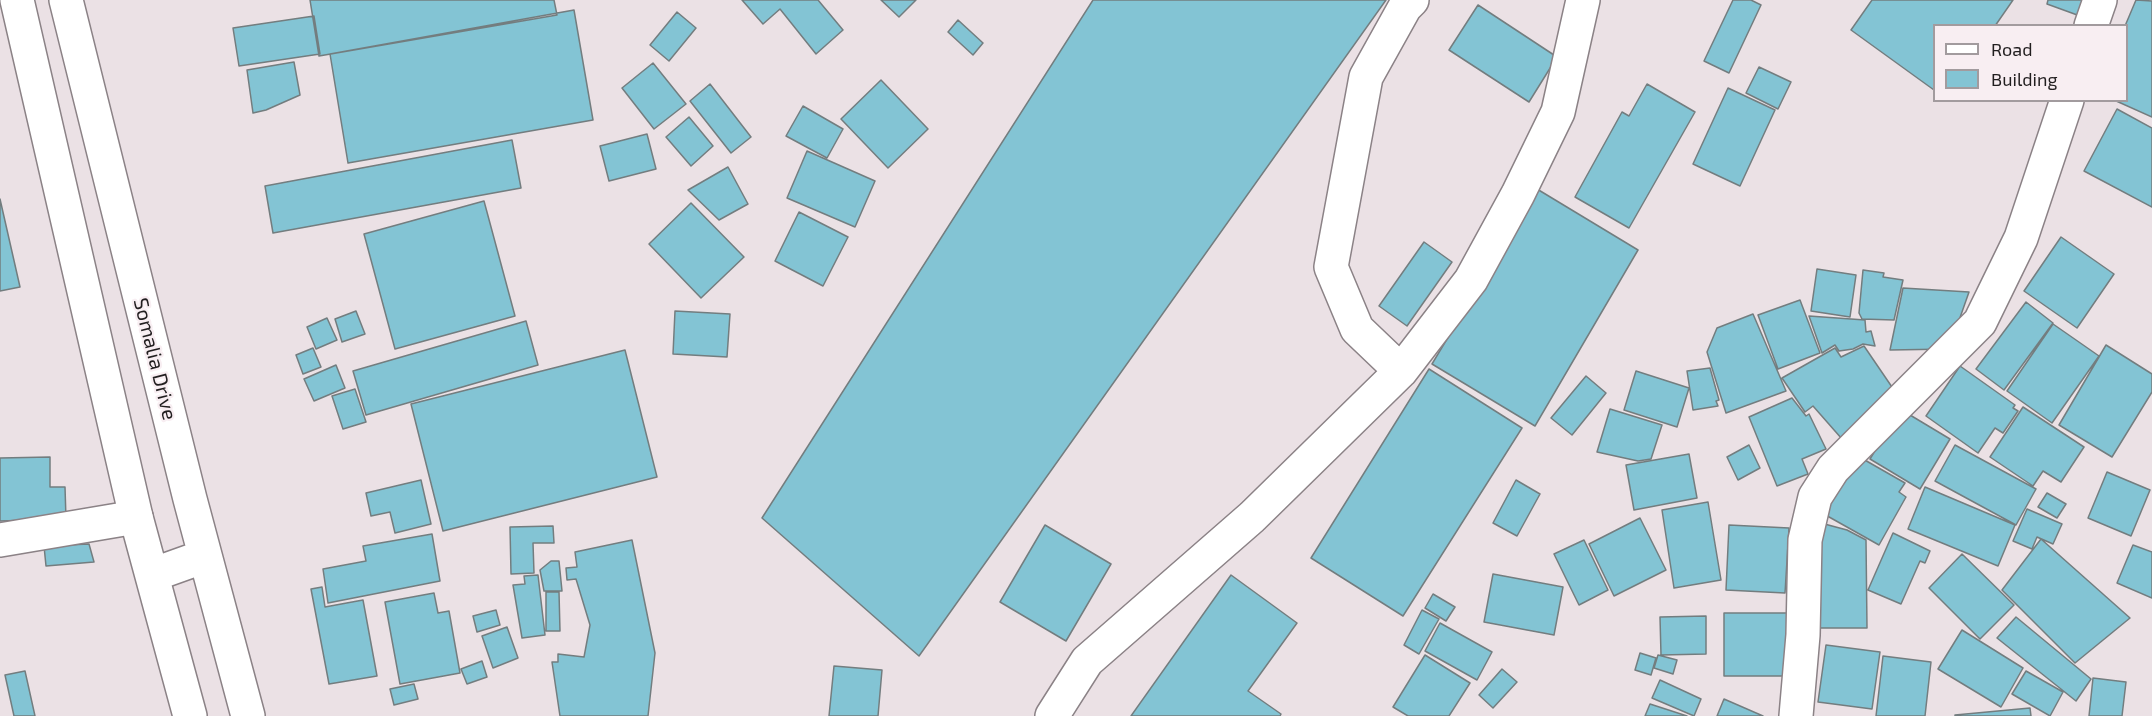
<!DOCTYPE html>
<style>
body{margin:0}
#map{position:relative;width:2152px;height:716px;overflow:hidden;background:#ebe1e5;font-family:"Exo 2",sans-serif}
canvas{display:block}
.legend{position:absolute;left:1933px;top:24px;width:195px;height:78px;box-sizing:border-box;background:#f8eef2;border:2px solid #a29b9e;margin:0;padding:8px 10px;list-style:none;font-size:18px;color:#211e1f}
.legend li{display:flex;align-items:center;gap:12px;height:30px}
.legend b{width:30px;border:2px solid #a29b9e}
</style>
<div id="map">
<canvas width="2152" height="716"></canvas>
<ul class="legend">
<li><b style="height:8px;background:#fff"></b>Road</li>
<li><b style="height:16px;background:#83c4d4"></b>Building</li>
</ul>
</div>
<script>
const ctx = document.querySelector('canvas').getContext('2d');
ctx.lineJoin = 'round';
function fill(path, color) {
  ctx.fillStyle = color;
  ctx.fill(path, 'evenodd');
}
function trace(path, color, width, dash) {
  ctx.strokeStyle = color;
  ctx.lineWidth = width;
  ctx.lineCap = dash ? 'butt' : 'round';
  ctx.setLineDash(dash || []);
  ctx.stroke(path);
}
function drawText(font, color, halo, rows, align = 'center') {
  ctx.font = font + ' "Exo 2",sans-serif';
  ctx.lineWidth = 4.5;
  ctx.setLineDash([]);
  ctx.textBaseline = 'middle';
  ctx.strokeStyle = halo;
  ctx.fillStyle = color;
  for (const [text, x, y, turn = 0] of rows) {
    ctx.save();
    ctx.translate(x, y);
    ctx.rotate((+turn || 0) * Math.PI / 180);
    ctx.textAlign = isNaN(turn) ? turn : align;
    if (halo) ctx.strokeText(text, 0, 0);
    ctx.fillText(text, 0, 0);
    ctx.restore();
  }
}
const building = new Path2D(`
 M 310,0 L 554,0 L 557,15 L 319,56 Z
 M 742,0 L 818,0 L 843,30 L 816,54 L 780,9 L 763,24 Z
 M 881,0 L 916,0 L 899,17 Z
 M 1093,0 L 1386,0 L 919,656 L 762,518 Z
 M 1733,0 L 1751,0 L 1761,5 L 1729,73 L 1704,61 Z
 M 1872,0 L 2013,0 L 1995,26 L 1934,26 L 1934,90 L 1851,30 Z
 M 2048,0 L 2086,0 L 2080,16 L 2047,4 Z
 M 2136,0 L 2152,1 L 2152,117 L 2114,100 L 2126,100 L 2126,26 L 2125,26 Z
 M 1478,5 L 1557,57 L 1529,102 L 1449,50 Z
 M 574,10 L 593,120 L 348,163 L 330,54 Z
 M 677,12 L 696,28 L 669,61 L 650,45 Z
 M 314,16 L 320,54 L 239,66 L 233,28 Z
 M 958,20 L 983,43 L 973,55 L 948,32 Z
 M 294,62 L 300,95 L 266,110 L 253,113 L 247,70 Z
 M 653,63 L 686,104 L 654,129 L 622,88 Z
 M 1759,67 L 1791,82 L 1778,109 L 1746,93 Z
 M 881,80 L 928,129 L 888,168 L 841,119 Z
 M 710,84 L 751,137 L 731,153 L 690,101 Z
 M 1647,84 L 1695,112 L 1629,228 L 1575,197 L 1622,112 L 1629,116 Z
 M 1728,88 L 1775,110 L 1740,186 L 1693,164 Z
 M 803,106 L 843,129 L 827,158 L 786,136 Z
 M 2117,109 L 2152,128 L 2152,207 L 2084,171 Z
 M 689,117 L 713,146 L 691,166 L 666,137 Z
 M 647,134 L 656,169 L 609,181 L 600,146 Z
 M 512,140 L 521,188 L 273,233 L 265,186 Z
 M 807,151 L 875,181 L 855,227 L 787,198 Z
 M 728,167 L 748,204 L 719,220 L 688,190 Z
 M 1537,189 L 1638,250 L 1535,426 L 1432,364 Z
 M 0,199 L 20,287 L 0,291 Z
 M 484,201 L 515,316 L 395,349 L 364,234 Z
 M 691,203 L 744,257 L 701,298 L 649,244 Z
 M 799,212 L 848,237 L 823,286 L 775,261 Z
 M 2061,237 L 2114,274 L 2077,328 L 2024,291 Z
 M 1424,242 L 1452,262 L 1407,326 L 1379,306 Z
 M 1817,269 L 1856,275 L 1850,317 L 1811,311 Z
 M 1863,270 L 1884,273 L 1883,277 L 1903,280 L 1894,320 L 1862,319 L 1859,313 Z
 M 1903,288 L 1969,292 L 1949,349 L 1890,350 Z
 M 1800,300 L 1820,353 L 1778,369 L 1758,315 Z
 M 2026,302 L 2053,323 L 2004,390 L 1976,369 Z
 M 356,311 L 365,334 L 342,342 L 335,319 Z
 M 675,311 L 730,314 L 727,357 L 673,354 Z
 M 1753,314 L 1786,391 L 1726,413 L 1707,352 L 1717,328 Z
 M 1809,316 L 1865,320 L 1866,332 L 1871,331 L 1875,346 L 1863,344 L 1853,349 L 1839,351 L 1835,345 L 1822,353 Z
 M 327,318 L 337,340 L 316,349 L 307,327 Z
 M 526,321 L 538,365 L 366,415 L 353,371 Z
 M 2053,324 L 2099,356 L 2052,423 L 2007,391 Z
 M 2106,345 L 2152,374 L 2152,392 L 2112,457 L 2059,425 Z
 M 1864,346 L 1894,390 L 1842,439 L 1813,406 L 1805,412 L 1782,378 L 1835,348 L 1841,357 Z
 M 313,348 L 321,367 L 303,374 L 296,355 Z
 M 625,350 L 657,477 L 443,531 L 411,404 Z
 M 336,365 L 345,388 L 314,401 L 304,379 Z
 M 1960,366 L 2015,405 L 2013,408 L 2018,411 L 2003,433 L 1995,428 L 1978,453 L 1926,416 Z
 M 1710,368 L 1719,400 L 1716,401 L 1718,406 L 1693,410 L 1687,371 Z
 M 1429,369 L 1522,428 L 1403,616 L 1311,558 Z
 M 1636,371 L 1689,388 L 1677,427 L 1624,410 Z
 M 1586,376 L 1606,393 L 1572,435 L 1551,418 Z
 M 355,389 L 366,422 L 343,429 L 332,396 Z
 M 1792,398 L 1806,416 L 1809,414 L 1826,449 L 1802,459 L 1808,474 L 1777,486 L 1749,417 Z
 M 2023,407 L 2084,447 L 2061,482 L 2043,471 L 2033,486 L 1990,457 Z
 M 1610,409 L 1662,425 L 1651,459 L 1638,461 L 1597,452 Z
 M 1900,409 L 1950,439 L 1920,489 L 1870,459 Z
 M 1749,445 L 1760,468 L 1738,480 L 1727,457 Z
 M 1955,445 L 2036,489 L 2016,525 L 1935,481 Z
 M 1689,454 L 1697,498 L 1634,510 L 1626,465 Z
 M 50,457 L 50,487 L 65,487 L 66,519 L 0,521 L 0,458 Z
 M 1863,459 L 1905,483 L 1899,492 L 1906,497 L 1879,545 L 1822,513 L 1850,464 L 1857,469 Z
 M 2107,472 L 2150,490 L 2131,536 L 2088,518 Z
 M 421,480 L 431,524 L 395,533 L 390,512 L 371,516 L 366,493 Z
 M 1516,480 L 1540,494 L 1517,536 L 1493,523 Z
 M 1925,487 L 2015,525 L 1998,566 L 1908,529 Z
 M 2047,493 L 2066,504 L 2057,518 L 2038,507 Z
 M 1708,502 L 1721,580 L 1674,588 L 1662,510 Z
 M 2027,509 L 2062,524 L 2053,544 L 2037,537 L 2032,549 L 2013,541 Z
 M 1640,518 L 1666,570 L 1614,596 L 1589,544 Z
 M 1817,522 L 1847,530 L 1866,540 L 1867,628 L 1814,628 Z
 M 1045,525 L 1111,564 L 1066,641 L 1000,602 Z
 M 1729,525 L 1789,528 L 1785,593 L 1726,590 Z
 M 553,526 L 554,543 L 533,543 L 534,573 L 511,574 L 510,527 Z
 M 1893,533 L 1930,551 L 1925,563 L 1920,561 L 1901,604 L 1868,590 Z
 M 432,534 L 440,581 L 328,603 L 323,569 L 366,561 L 363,546 Z
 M 2041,539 L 2130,618 L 2075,663 L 2002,590 Z
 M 632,540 L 655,653 L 648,716 L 560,716 L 552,662 L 558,662 L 558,654 L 584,657 L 590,625 L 576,579 L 567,580 L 566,568 L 577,567 L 575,552 Z
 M 1584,540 L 1608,590 L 1579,605 L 1554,554 Z
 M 89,544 L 94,562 L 46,566 L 44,546 Z
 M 2133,545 L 2152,552 L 2152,598 L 2117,583 Z
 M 1962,554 L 2014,605 L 1980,639 L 1929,588 Z
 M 551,561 L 559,561 L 562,591 L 544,591 L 540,570 Z
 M 1493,574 L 1563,587 L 1554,635 L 1484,622 Z
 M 538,575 L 545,635 L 522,638 L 513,585 L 525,584 L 524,576 Z
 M 1231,575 L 1297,623 L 1248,691 L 1281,714 L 1280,716 L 1131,716 Z
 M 322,587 L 325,607 L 363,600 L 377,676 L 329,684 L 311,589 Z
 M 546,592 L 559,592 L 560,631 L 546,631 Z
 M 434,593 L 438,613 L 449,611 L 460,673 L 400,684 L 385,602 Z
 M 1433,594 L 1455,607 L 1446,621 L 1425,608 Z
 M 496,610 L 500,625 L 477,632 L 473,616 Z
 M 1422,610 L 1439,619 L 1419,654 L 1404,645 Z
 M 1724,613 L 1796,613 L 1796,676 L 1724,676 Z
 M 1706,616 L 1706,654 L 1661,655 L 1660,617 Z
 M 2016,617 L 2091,679 L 2076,701 L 1997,638 Z
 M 1440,623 L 1492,652 L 1477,680 L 1425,651 Z
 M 507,627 L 518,658 L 493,668 L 482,636 Z
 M 1962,630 L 2023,668 L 2001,707 L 1938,669 Z
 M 1826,645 L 1880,652 L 1872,709 L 1818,702 Z
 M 1640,653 L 1656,658 L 1651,675 L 1635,670 Z
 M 1425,655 L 1470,683 L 1449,716 L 1408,716 L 1393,707 Z
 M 1658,655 L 1677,660 L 1673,674 L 1654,668 Z
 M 1883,656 L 1931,662 L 1925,716 L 1876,716 Z
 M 482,661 L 487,677 L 467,684 L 461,669 Z
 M 834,666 L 882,670 L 878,716 L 829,716 Z
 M 1502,669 L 1517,682 L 1493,708 L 1479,695 Z
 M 25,671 L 35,716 L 14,716 L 5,675 Z
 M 2026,671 L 2063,692 L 2050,716 L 2012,694 Z
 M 2093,678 L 2126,682 L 2122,716 L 2089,716 Z
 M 1660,680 L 1701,699 L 1694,716 L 1652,698 Z
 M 414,684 L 418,699 L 394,705 L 390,689 Z
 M 1724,699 L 1763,716 L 1717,716 Z
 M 1650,704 L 1687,716 L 1645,716 Z
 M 2030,708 L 2031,716 L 1955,716 L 1955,715 Z`);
const minor = new Path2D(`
 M 2091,26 L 2100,0
 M 1401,371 L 1357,329 L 1331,267 L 1366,77 L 1405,7 L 1412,0
 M 0,540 L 136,517
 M 1052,716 L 1087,661 L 1252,517 L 1401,371 L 1471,280 L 1518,194 L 1558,112 L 1583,0
 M 1796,716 L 1803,635 L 1805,540 L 1815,497 L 1833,469 L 1980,322 L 2021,238 L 2067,100`);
const major = new Path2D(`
 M 17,0 L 136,517 L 190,716
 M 66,0 L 190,499 L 248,716
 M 152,575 L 205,556`);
const streetNames = [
 ["Somalia Drive",155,359,76]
];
fill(building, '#83c4d4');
trace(building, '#737d7f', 1.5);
trace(minor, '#8b8286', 36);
trace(major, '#8b8286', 36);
trace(minor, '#fff', 33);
trace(major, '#fff', 33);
drawText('20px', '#211e1f', '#f8eef2', streetNames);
</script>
